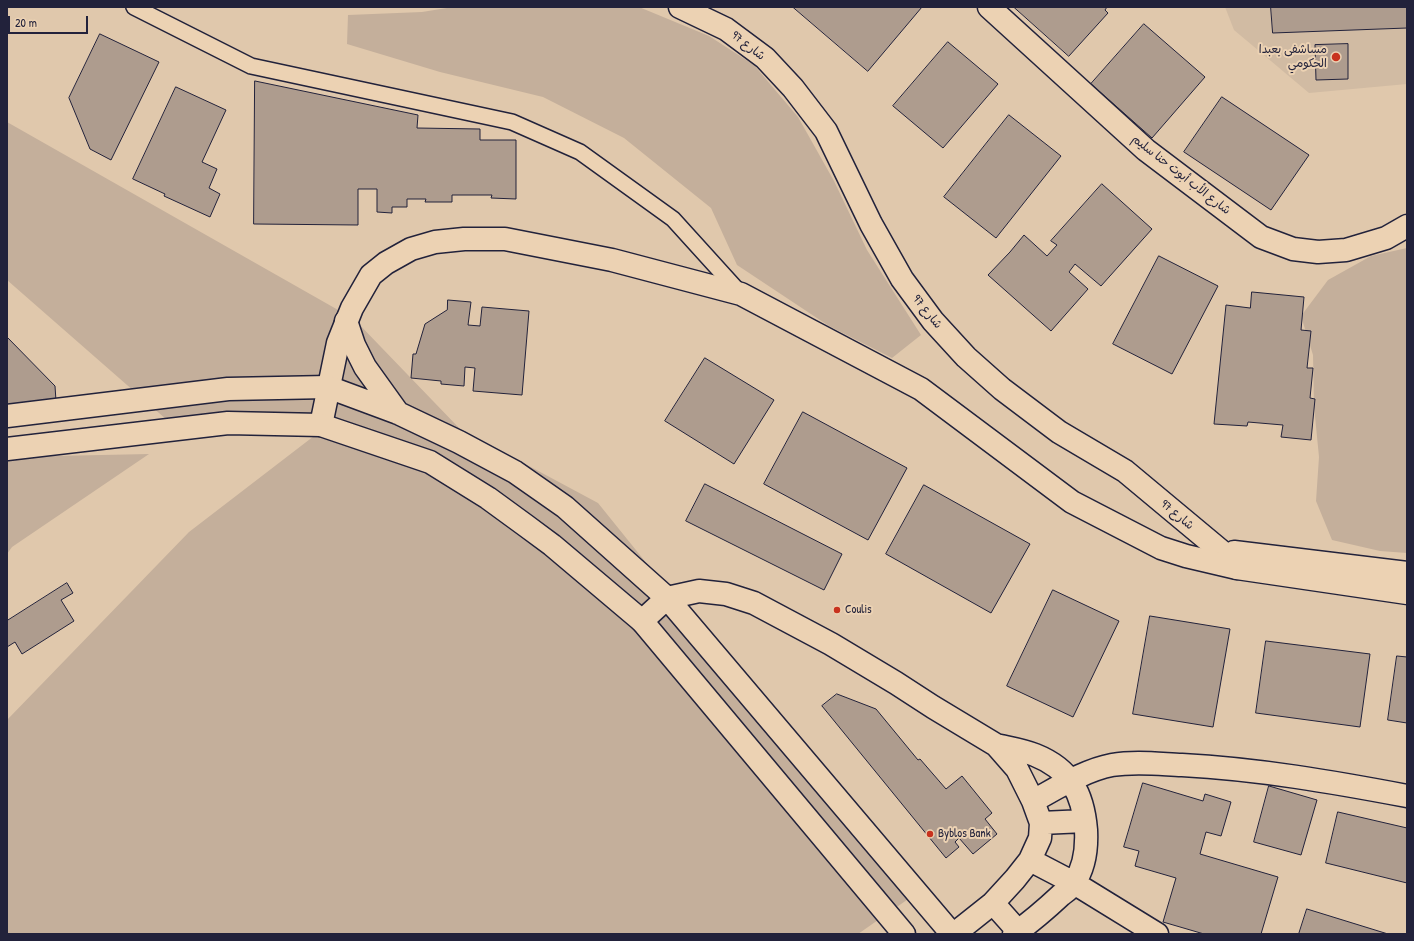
<!DOCTYPE html>
<meta charset="utf-8">
<style>
body{margin:0}
#map{position:relative;width:1414px;height:941px;overflow:hidden;background:#e0c8ac;font-family:"Patrick Hand",sans-serif}
canvas{display:block}
.frame{position:absolute;inset:0;border:8px solid #22223b;pointer-events:none}
.scale{position:absolute;left:8px;top:16px;width:80px;height:18px;box-sizing:border-box;border:2px solid #22223b;border-top:0;padding-left:5px;font-size:12px;line-height:14px;white-space:nowrap;color:#22223b;-webkit-text-stroke:3px #ecd2b3;paint-order:stroke}
</style>
<div id="map">
<canvas width="1414" height="941"></canvas>
<div class="frame"></div>
<div class="scale">20 m</div>
</div>
<script>
const ctx = document.querySelector('canvas').getContext('2d');
ctx.lineJoin = 'round';
function fill(path, color) {
  ctx.fillStyle = color;
  ctx.fill(path, 'evenodd');
}
function trace(path, color, width, dash) {
  ctx.strokeStyle = color;
  ctx.lineWidth = width;
  ctx.lineCap = dash ? 'butt' : 'round';
  ctx.setLineDash(dash || []);
  ctx.stroke(path);
}
function drawText(font, color, halo, rows, align = 'center') {
  ctx.font = font + ' "Patrick Hand","Playpen Sans Arabic",sans-serif';
  ctx.lineWidth = 4;
  ctx.setLineDash([]);
  ctx.textBaseline = 'middle';
  ctx.strokeStyle = halo;
  ctx.fillStyle = color;
  for (const [text, x, y, turn = 0] of rows) {
    ctx.save();
    ctx.translate(x, y);
    ctx.rotate((+turn || 0) * Math.PI / 180);
    ctx.textAlign = isNaN(turn) ? turn : align;
    if (halo) ctx.strokeText(text, 0, 0);
    ctx.fillText(text, 0, 0);
    ctx.restore();
  }
}
const built = new Path2D(`
 M 1225,7 L 1407,7 L 1407,84 L 1309,93 L 1234,30 Z`);
const green = new Path2D(`
 M 453,7 L 639,7 L 709,36 L 754,65 L 798,117 L 834,181 L 867,250 L 921,335 L 892,358 L 829,326 L 737,265 L 711,208 L 624,138 L 543,97 L 440,72 L 347,44 L 348,15 L 422,12 Z
 M 7,122 L 354,319 L 460,429 L 598,503 L 914,895 L 858,934 L 7,934 L 7,720 L 189,532 L 314,436 L 175,427 L 7,280 Z
 M 1407,248 L 1407,553 L 1380,551 L 1332,540 L 1316,501 L 1319,457 L 1314,406 L 1313,355 L 1301,316 L 1328,280 L 1371,256 Z
 M 149,454 L 12,547 L 7,554 L 7,457 Z`);
const building = new Path2D(`
 M 793,7 L 922,7 L 868,71 Z
 M 1014,7 L 1107,7 L 1105,10 L 1108,13 L 1069,56 Z
 M 1271,7 L 1407,7 L 1407,28 L 1273,33 Z
 M 1144,24 L 1205,77 L 1152,138 L 1091,84 Z
 M 100,34 L 159,62 L 111,160 L 90,149 L 69,98 Z
 M 948,42 L 998,84 L 943,148 L 893,106 Z
 M 1348,44 L 1348,79 L 1316,80 L 1315,45 Z
 M 255,81 L 418,115 L 417,128 L 480,129 L 480,140 L 516,140 L 516,199 L 491,198 L 492,195 L 452,195 L 452,202 L 425,202 L 426,199 L 407,199 L 407,207 L 392,207 L 392,213 L 377,212 L 377,189 L 358,189 L 358,225 L 254,224 Z
 M 176,87 L 226,110 L 202,162 L 217,169 L 209,188 L 220,194 L 210,217 L 164,196 L 165,194 L 133,179 Z
 M 1222,97 L 1309,155 L 1271,210 L 1184,152 Z
 M 1009,115 L 1061,156 L 996,238 L 944,197 Z
 M 1102,184 L 1152,229 L 1101,286 L 1075,264 L 1069,272 L 1088,289 L 1051,331 L 988,275 L 1010,252 L 1024,235 L 1047,256 L 1057,245 L 1051,241 Z
 M 1159,256 L 1218,286 L 1172,374 L 1113,344 Z
 M 1252,292 L 1304,297 L 1301,330 L 1311,331 L 1307,368 L 1313,368 L 1310,398 L 1315,399 L 1311,440 L 1281,437 L 1283,425 L 1248,422 L 1247,426 L 1214,424 L 1226,305 L 1250,308 Z
 M 448,300 L 471,302 L 468,325 L 480,326 L 482,307 L 529,311 L 522,395 L 473,391 L 475,368 L 465,367 L 464,386 L 441,384 L 441,381 L 411,378 L 413,354 L 416,354 L 425,324 L 447,310 Z
 M 7,337 L 55,386 L 56,401 L 7,405 Z
 M 705,358 L 774,400 L 734,464 L 665,421 Z
 M 803,412 L 907,468 L 868,540 L 764,484 Z
 M 705,484 L 842,554 L 824,590 L 686,521 Z
 M 924,485 L 1030,544 L 991,613 L 886,554 Z
 M 67,583 L 73,593 L 61,600 L 74,621 L 22,654 L 15,642 L 7,647 L 7,621 Z
 M 1053,590 L 1119,621 L 1073,717 L 1007,686 Z
 M 1150,616 L 1230,629 L 1213,727 L 1133,714 Z
 M 1266,641 L 1370,654 L 1360,727 L 1256,713 Z
 M 1397,656 L 1407,657 L 1407,723 L 1388,720 Z
 M 837,694 L 876,709 L 918,760 L 920,759 L 946,789 L 962,776 L 992,813 L 985,819 L 997,834 L 973,854 L 959,838 L 955,842 L 959,847 L 946,858 L 822,706 Z
 M 1143,783 L 1203,801 L 1205,794 L 1231,802 L 1221,836 L 1206,832 L 1200,854 L 1278,877 L 1261,934 L 1204,934 L 1163,922 L 1176,878 L 1135,866 L 1139,851 L 1124,847 Z
 M 1269,786 L 1317,800 L 1301,855 L 1254,842 Z
 M 1338,812 L 1407,828 L 1407,883 L 1326,863 Z
 M 1307,909 L 1388,934 L 1299,934 Z`);
const service = new Path2D(`
 M 134,7 L 251,66 L 512,122 L 580,152 L 673,219 L 741,294`);
const minor = new Path2D(`
 M 680,7 L 726,29 L 765,58 L 793,88 L 826,131 L 871,224 L 902,279 L 933,321 L 966,357 L 1002,389 L 1059,432 L 1125,471 L 1221,551 L 1237,568
 M 989,7 L 1146,150 L 1261,237 L 1293,249 L 1318,252 L 1346,250 L 1386,238 L 1407,226
 M 642,621 L 667,598 L 699,591 L 726,594 L 754,603 L 831,644 L 896,683 L 933,707 L 996,745 L 1017,769 L 1033,801 L 1041,823 L 1040,838 L 1030,860 L 1015,879 L 993,903 L 954,934
 M 996,745 C 1009,748 1023,750 1035,755 C 1070,769 1083,793 1086,830 C 1087,849 1085,867 1074,883 C 1071,888 1065,892 1061,895 C 1046,909 1031,922 1014,934
 M 1033,801 C 1057,788 1085,770 1112,765 C 1135,761 1159,764 1182,765 C 1258,769 1333,782 1407,796
 M 1041,823 L 1085,821
 M 1030,860 L 1074,883 L 1157,934
 M 993,903 L 1018,931`);
const tertiary = new Path2D(`
 M 321,425 L 338,343 L 352,308 L 371,275 L 386,263 L 411,249 L 435,242 L 464,239 L 505,239 L 612,260 L 741,294 L 921,389 L 1072,502 L 1161,548 L 1186,556 L 1237,568 L 1407,593
 M 1234,552 L 1407,573`);
const secondary = new Path2D(`
 M 346,321 L 354,345 L 365,367 L 398,413
 M 7,416 L 228,389 L 328,387 L 398,413 L 459,442 L 515,472 L 565,507 L 667,598 L 952,934
 M 7,449 L 228,423 L 321,425 L 430,462 L 488,498 L 525,525 L 552,545 L 642,621 L 904,934`);
const markers = [
 [1336,57,5,"#c8321e"],
 [837,610,4,"#c8321e"],
 [930,834,4,"#c8321e"]
];
const streetNames = [
 ["شارع 97",748,46,38],
 ["شارع الأب أبوت حنا سليم",1181,175,38],
 ["شارع 97",927,312,51],
 ["شارع 97",1177,515,40]
];
const poiNames = [
 ["مساشفى بعبدا",1327,50,"right"],
 ["الحكومي",1327,64,"right"],
 ["Coulis",845,610],
 ["Byblos Bank",938,834]
];
fill(built, '#d1bba3');
fill(green, '#c4af9b');
fill(building, '#ae9c8e');
trace(building, '#22223b', 1);
trace(service, '#22223b', 18);
trace(minor, '#22223b', 25);
trace(tertiary, '#22223b', 25);
trace(secondary, '#22223b', 25);
trace(service, '#ecd2b3', 15);
trace(minor, '#ecd2b3', 22);
trace(tertiary, '#ecd2b3', 22);
trace(secondary, '#ecd2b3', 22);
for (const [x, y, r, color] of markers) {
  const dot = new Path2D();
  dot.arc(x, y, r, 0, 2 * Math.PI);
  ctx.fillStyle = color;
  ctx.fill(dot);
  trace(dot, '#ecd2b3', 1.5);
}
drawText('12px', '#22223b', '#ecd2b3', streetNames);
drawText('12px', '#22223b', '#ecd2b3', poiNames, 'left');
</script>
